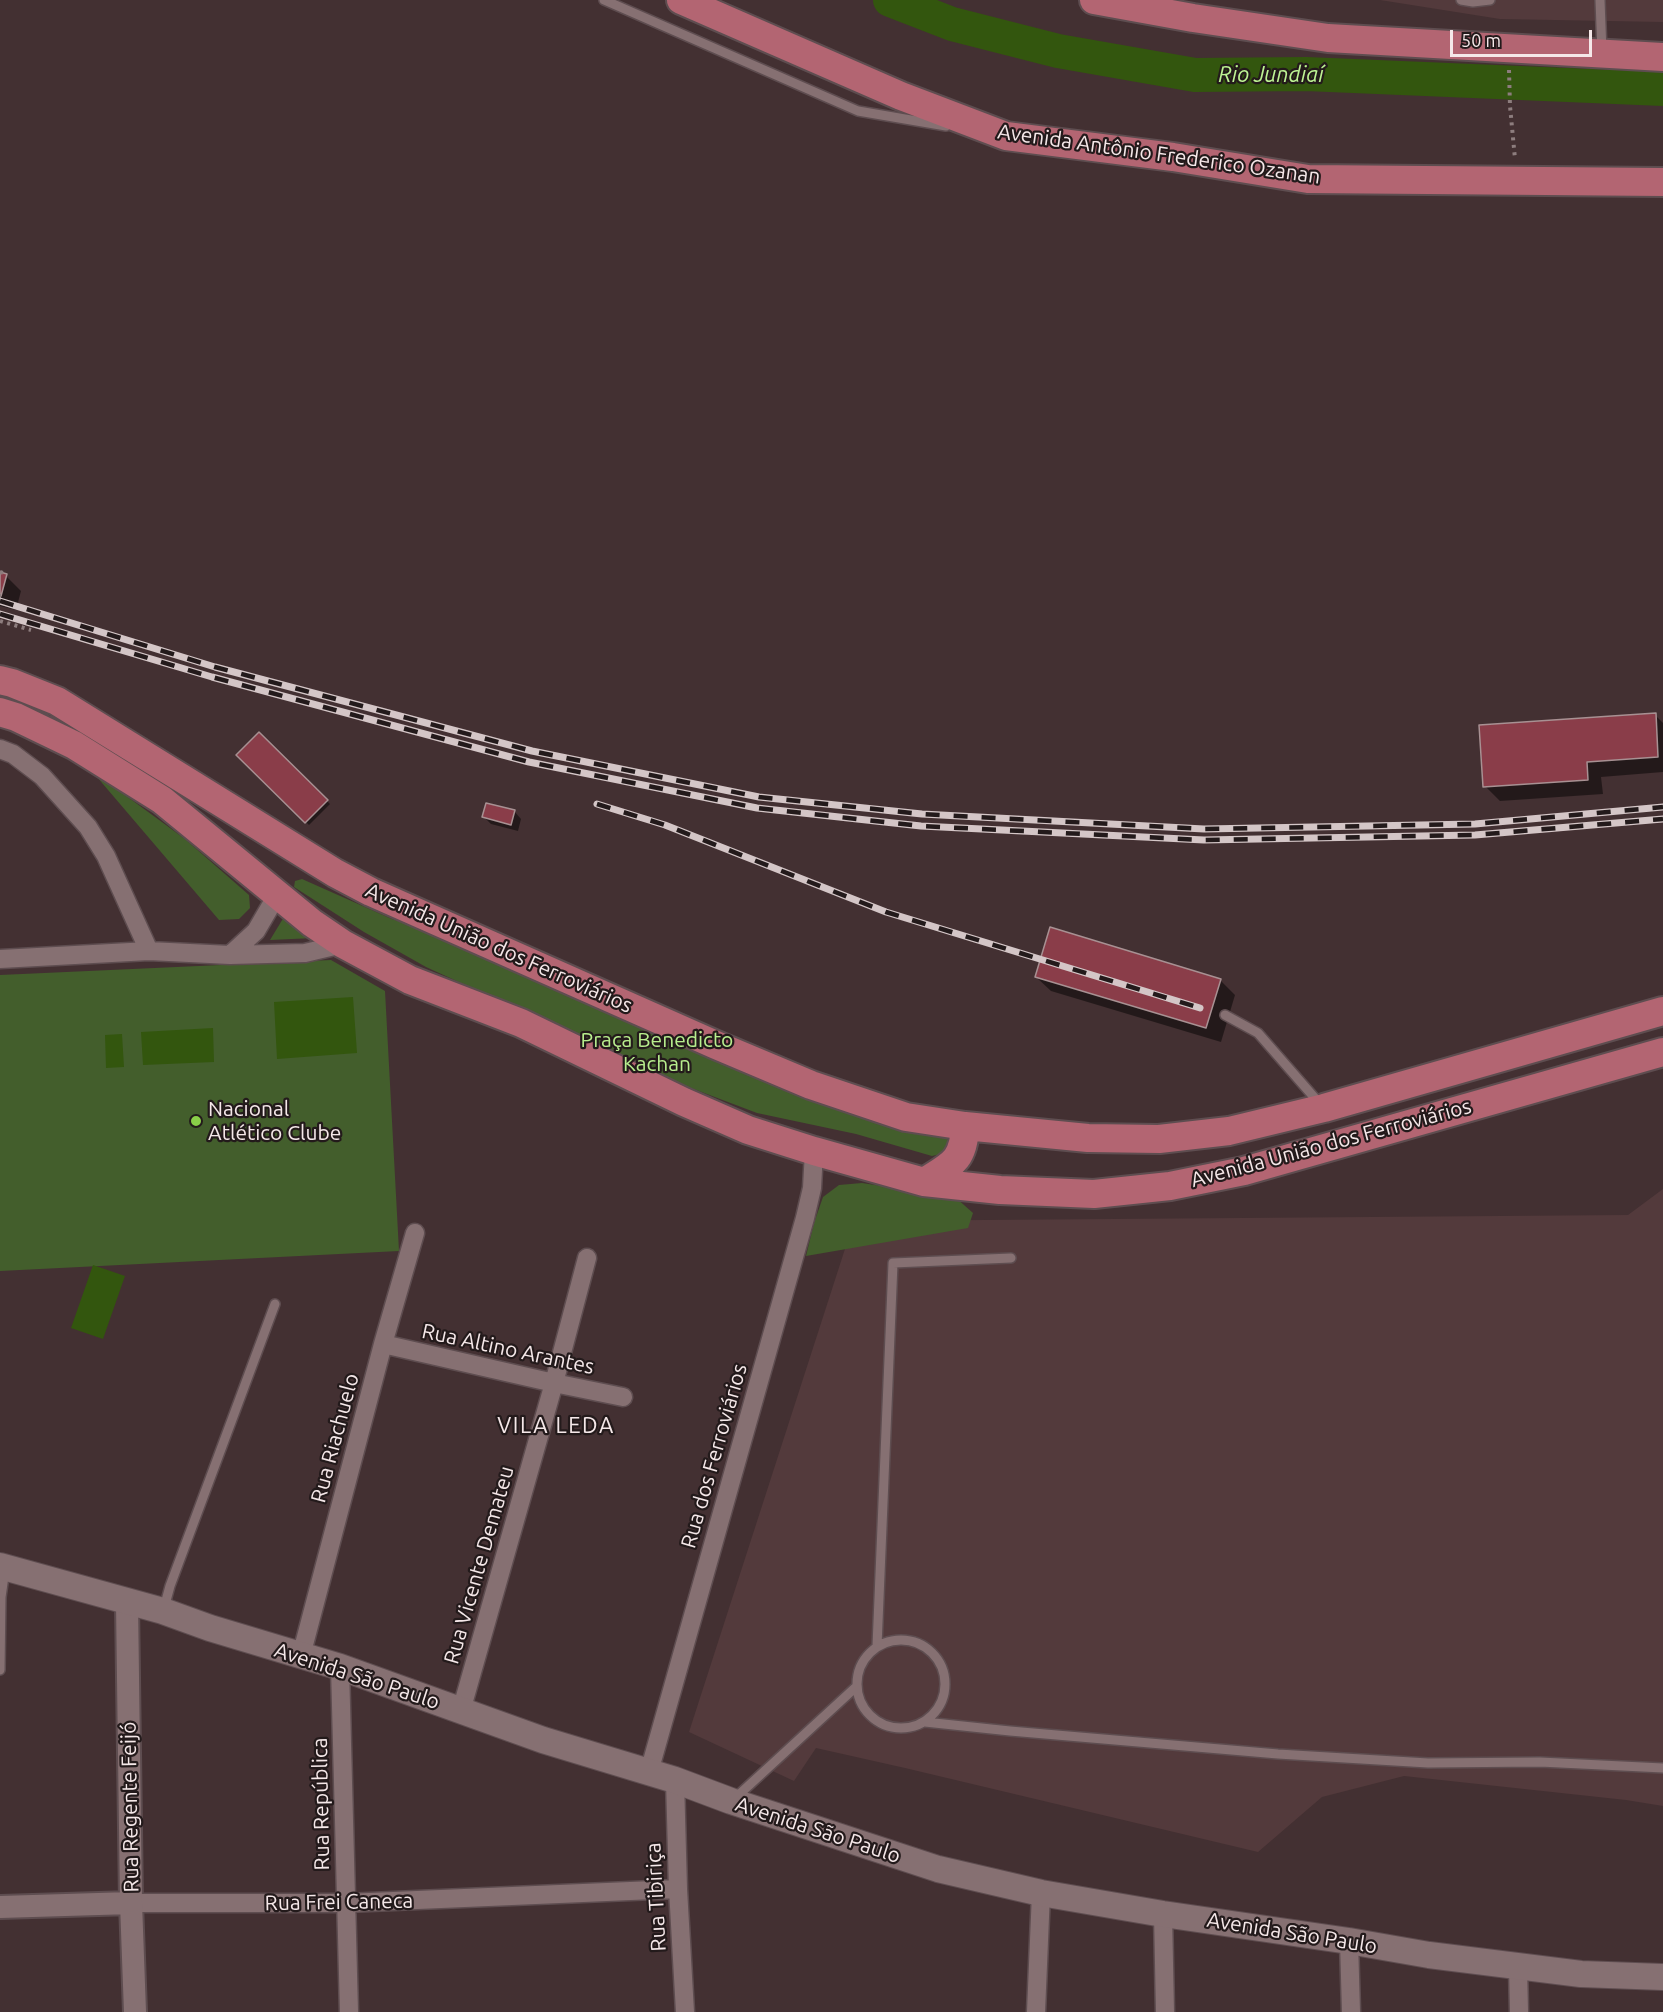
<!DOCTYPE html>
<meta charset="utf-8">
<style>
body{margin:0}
#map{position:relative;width:1663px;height:2012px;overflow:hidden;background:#433032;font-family:Ubuntu,sans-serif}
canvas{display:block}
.scale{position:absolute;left:1450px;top:30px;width:142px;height:27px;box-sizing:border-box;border:3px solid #f5e8e9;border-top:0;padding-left:8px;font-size:18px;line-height:21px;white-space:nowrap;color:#f5e8e9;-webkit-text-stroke:4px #231a1b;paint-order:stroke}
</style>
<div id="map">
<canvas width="1663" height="2012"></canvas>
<div class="scale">50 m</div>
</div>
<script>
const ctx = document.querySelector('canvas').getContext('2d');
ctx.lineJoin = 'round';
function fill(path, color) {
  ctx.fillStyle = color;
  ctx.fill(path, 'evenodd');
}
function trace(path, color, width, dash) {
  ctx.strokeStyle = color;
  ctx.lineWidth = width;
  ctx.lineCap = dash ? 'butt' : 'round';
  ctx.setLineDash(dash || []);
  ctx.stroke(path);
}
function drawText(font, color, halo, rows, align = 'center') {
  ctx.font = font + ' Ubuntu,sans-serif';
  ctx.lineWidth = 4.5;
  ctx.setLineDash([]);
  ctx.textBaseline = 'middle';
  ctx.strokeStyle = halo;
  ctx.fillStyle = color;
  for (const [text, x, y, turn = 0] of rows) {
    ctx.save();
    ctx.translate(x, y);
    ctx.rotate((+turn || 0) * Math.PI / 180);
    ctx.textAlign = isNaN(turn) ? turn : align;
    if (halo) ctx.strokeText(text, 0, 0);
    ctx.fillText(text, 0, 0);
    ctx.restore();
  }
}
const built = new Path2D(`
 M 1380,0 L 1663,0 L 1663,22 L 1500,19 Z
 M 1663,1189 L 1663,1806 L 1626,1800 L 1404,1776 L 1322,1797 L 1258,1852 L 905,1768 L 816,1748 L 794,1781 L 689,1732 L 854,1221 L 1628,1215 Z`);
const green = new Path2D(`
 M 91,770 L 185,839 L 249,895 L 250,908 L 239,919 L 219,920 Z
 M 302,879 L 392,919 L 436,934 L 944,1133 L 950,1145 L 945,1153 L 932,1156 L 856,1134 L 757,1113 L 646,1071 L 535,1017 L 426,967 L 364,932 L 294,887 L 295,881 Z
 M 287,912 L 314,938 L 270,940 Z
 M 331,960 L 385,991 L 399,1251 L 0,1271 L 0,975 Z
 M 862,1183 L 955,1197 L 973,1213 L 968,1228 L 806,1256 L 814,1223 L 823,1197 L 839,1185 Z`);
const water = new Path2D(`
 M 353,997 L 357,1053 L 277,1059 L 274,1002 Z
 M 213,1028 L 214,1062 L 143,1065 L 141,1032 Z
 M 122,1034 L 124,1067 L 106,1068 L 105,1035 Z
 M 93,1265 L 125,1276 L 103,1339 L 71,1328 Z`);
const shadow = new Path2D(`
 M 0,574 L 6,576 L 21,591 L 16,610 L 0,606 Z
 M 1655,715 L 1663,723 L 1663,772 L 1601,777 L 1603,794 L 1500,801 L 1485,786 Z
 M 259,734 L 330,804 L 309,825 L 239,755 Z
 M 514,811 L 521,819 L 518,831 L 491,824 L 484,817 Z
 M 1036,977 L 1220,980 L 1235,995 L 1221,1042 L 1051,991 Z`);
const river = new Path2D(`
 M 890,0 L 952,24 L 1058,51 L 1195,75 L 1306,74 L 1663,89`);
const building = new Path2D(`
 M 0,572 L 7,574 L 1,596 L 0,596 Z
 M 1656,713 L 1658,757 L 1587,762 L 1588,780 L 1483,787 L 1479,725 Z
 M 259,732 L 328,800 L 305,823 L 236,755 Z
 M 486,803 L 515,810 L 511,825 L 482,817 Z
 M 1050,927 L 1221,979 L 1206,1028 L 1035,977 Z`);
const path = new Path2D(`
 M 1509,70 L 1510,106 L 1515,159
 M 0,572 L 7,574
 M 0,596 L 1,596
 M 0,621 L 31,630`);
const service = new Path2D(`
 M 604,0 L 858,111 L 946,126
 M 1461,0 L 1473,2 L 1490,0
 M 1600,0 L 1602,52
 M 1225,1015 L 1258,1033 L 1320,1104
 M 164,1608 L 170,1586 L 275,1304
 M857 1684a44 44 0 1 1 88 0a44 44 0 1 1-88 0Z
 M 877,1646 L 893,1263 L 1011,1258
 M 0,1670 L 1,1597 L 5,1569
 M 925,1722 L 1010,1731 L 1278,1754 L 1428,1763 L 1540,1762 L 1663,1768
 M 733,1800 L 857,1686`);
const minor = new Path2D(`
 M 0,749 L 13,754 L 42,776 L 88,827 L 106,856 L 149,951
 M 230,955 L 256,931 L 277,895
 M 0,959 L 149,951 L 230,955 L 305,953 L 343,944
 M 383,1344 L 554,1383 L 623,1397
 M 301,1656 L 383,1344 L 415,1233
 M 340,1667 L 349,2012
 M 461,1711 L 554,1383 L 587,1258
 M 649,1772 L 805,1218 L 812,1188 L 814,1151
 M 675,1780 L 678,1889 L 685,2012
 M 131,1903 L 346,1903 L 678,1889
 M 1163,1914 L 1165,2012
 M 1349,1941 L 1351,2012
 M 1518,1966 L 1519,2012
 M 1036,2012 L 1041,1893`);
const tertiary = new Path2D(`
 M 127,1602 L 131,1903 L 135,2012
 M 0,1907 L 131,1903`);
const secondary = new Path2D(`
 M 0,1566 L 163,1611 L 210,1628 L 340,1667 L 543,1740 L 675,1780 L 731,1801 L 938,1869 L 1041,1893 L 1163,1914 L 1349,1941 L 1429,1955 L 1581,1974 L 1663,1977`);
const primary = new Path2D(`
 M 681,0 L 901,96 L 1006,136 L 1173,157 L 1308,179 L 1663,182
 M 1094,0 L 1193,18 L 1328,38 L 1663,57
 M 0,680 L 12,683 L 57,701 L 335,873 L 371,892 L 716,1045 L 811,1085 L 906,1117 L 965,1126 L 1088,1138 L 1159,1139 L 1229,1131 L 1324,1108 L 1663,1011
 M 0,712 L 16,717 L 74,745 L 162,800 L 312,923 L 343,944 L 410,980 L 521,1023 L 684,1102 L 748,1130 L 814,1151 L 924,1182 L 1000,1190 L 1094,1194 L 1170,1186 L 1244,1171 L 1663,1052
 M 924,1182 C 951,1165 964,1161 965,1126`);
const rail = new Path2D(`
 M 0,601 L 215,667 L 532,751 L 759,797 L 922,814 L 1204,829 L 1475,824 L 1663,807
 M 0,614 L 212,677 L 529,762 L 757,808 L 921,826 L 1204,840 L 1475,835 L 1663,819
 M 597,804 L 665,825 L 886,912 L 1200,1008`);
const markers = [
 [196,1121,6,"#89ce48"]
];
const streetNames = [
 ["Avenida Antônio Frederico Ozanan",1159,154,8],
 ["Avenida União dos Ferroviários",499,948,24],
 ["Avenida União dos Ferroviários",1331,1143,-15],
 ["Rua Altino Arantes",508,1349,12],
 ["Rua Riachuelo",335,1438,-75],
 ["Rua dos Ferroviários",714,1456,-74],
 ["Rua Vicente Demateu",479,1565,-74],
 ["Avenida São Paulo",357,1676,18],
 ["Rua República",321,1804,-91],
 ["Rua Regente Feijó",130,1807,-91],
 ["Avenida São Paulo",818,1830,18],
 ["Rua Tibiriça",656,1897,-93],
 ["Rua Frei Caneca",339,1902,-1],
 ["Avenida São Paulo",1292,1933,9]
];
const parkNames = [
 ["Praça Benedicto",657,1040],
 ["Kachan",657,1064]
];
const poiNames = [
 ["Nacional",208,1109],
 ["Atlético Clube",208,1133]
];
const waterNames = [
 ["Rio Jundiaí",1271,75]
];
const neighbourhoodNames = [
 ["VILA LEDA",556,1426]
];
fill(built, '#533a3c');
fill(green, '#435e2c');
fill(water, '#33560e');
fill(shadow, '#0007');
trace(river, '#33560e', 34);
fill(building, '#8a3d49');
trace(building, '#a89193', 1.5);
trace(service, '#5e4d50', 12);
trace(minor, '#5e4d50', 21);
trace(tertiary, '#5e4d50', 26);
trace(secondary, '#5e4d50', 28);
trace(primary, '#5e4d50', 32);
trace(path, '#8d7d7e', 4, [3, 4.5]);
trace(service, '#867072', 9);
trace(minor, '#867072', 18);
trace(tertiary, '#867072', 22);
trace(secondary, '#867072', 26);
trace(primary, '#b36572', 28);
trace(rail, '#d4c6c7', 7);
trace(rail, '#231a1b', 4.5, [14]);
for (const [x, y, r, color] of markers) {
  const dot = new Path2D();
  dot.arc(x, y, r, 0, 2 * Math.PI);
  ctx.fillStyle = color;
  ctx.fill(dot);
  trace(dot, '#231a1b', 2);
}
drawText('21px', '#f5e8e9', '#231a1b', streetNames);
drawText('21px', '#b8ee8e', '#231a1b', parkNames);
drawText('21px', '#f5e8e9', '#231a1b', poiNames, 'left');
drawText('italic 22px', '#bef494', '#231a1b', waterNames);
ctx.letterSpacing = '1.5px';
drawText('22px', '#f5e8e9', '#231a1b', neighbourhoodNames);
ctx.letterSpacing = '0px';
</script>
